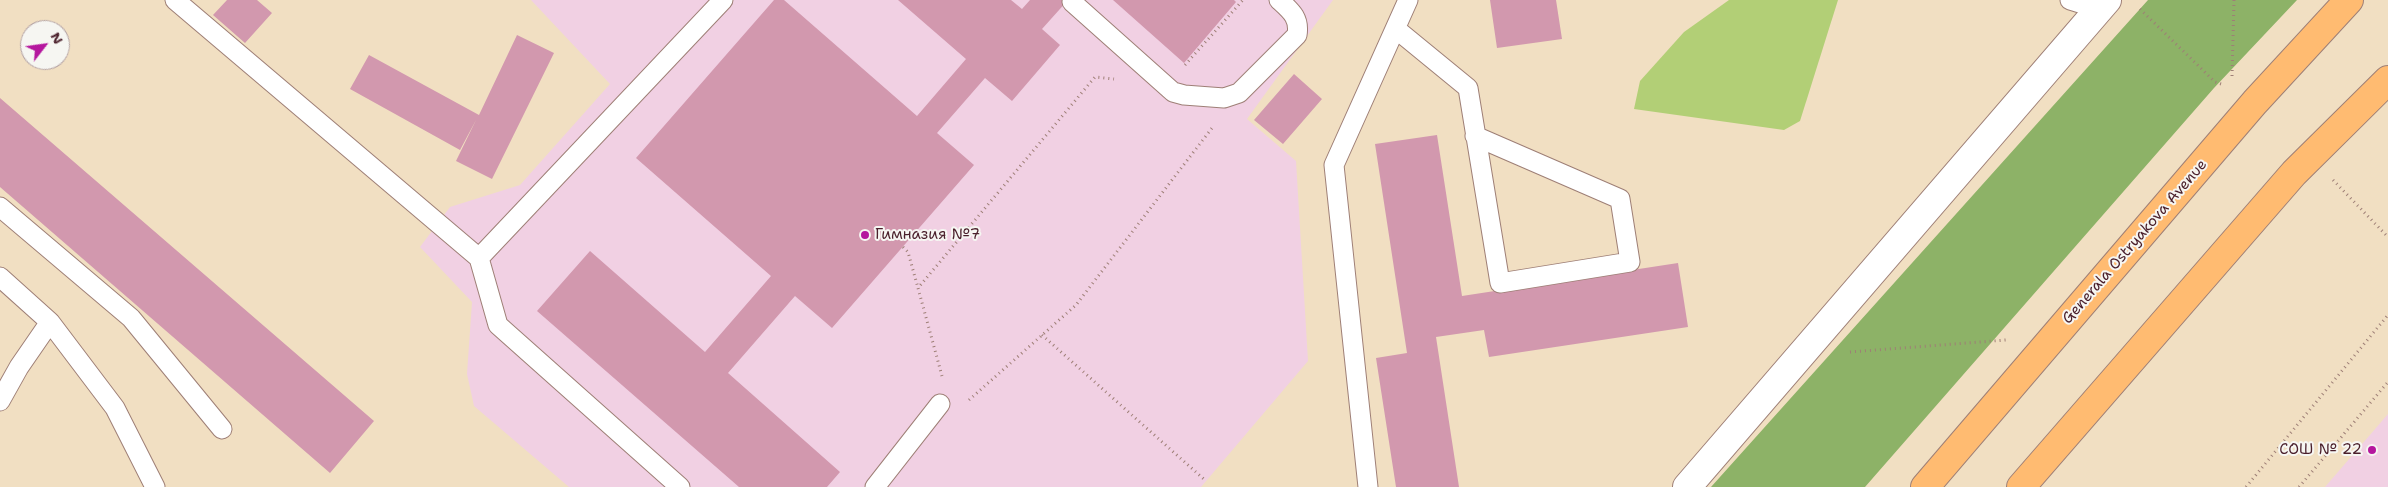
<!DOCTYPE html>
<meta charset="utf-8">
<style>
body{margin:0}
#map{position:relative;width:2388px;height:487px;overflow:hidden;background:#f1dfc2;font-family:"Shantell Sans",sans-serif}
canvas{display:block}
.north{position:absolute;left:20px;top:20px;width:50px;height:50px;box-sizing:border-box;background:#f6f6f2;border:1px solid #b1a0a2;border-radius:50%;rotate:60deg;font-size:14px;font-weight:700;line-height:20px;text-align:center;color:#4a1f2b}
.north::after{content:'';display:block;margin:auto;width:18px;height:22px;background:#b5179e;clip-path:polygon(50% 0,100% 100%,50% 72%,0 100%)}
</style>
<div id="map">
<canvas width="2388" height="487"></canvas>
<div class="north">N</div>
</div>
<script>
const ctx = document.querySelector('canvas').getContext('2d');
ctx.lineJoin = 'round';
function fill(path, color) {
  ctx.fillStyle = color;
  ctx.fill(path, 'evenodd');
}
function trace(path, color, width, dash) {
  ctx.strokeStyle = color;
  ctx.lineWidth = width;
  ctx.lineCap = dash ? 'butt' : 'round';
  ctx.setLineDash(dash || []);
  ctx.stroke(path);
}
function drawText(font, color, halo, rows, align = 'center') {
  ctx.font = font + ' "Shantell Sans",sans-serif';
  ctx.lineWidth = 4;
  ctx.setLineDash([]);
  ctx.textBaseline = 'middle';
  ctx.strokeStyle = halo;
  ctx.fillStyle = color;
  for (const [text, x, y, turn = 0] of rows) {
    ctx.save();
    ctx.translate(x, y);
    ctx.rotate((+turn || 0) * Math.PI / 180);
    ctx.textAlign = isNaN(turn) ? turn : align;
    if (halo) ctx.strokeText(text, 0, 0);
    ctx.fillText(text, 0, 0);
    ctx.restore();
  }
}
const built = new Path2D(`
 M 531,0 L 1333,0 L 1247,119 L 1296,161 L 1308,361 L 1201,487 L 569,487 L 474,406 L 467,374 L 472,302 L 420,247 L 450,207 L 520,185 L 610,84 Z
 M 2388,414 L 2388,487 L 2325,487 Z`);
const green = new Path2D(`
 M 1729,0 L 1838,0 L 1800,121 L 1784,130 L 1634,109 L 1640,81 L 1684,32 Z`);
const forest = new Path2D(`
 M 2148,0 L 2297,0 L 2214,88 L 1865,487 L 1711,487 Z`);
const building = new Path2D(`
 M 227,0 L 257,0 L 272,13 L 245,43 L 213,15 Z
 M 774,0 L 784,0 L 917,116 L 966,59 L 898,0 L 1011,0 L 1022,9 L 1030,0 L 1068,0 L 1042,29 L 1060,45 L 1012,101 L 985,78 L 937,133 L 974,165 L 832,328 L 795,296 L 728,373 L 840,472 L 827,487 L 739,487 L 537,311 L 590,251 L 705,352 L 771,276 L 636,158 Z
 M 1113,0 L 1234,0 L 1236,2 L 1184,63 Z
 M 1490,0 L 1556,0 L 1562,39 L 1497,48 Z
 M 517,35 L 554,53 L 492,179 L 456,161 L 476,120 L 460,150 L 350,89 L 369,55 L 479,115 Z
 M 1294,74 L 1322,99 L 1283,144 L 1254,120 Z
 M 0,98 L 374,421 L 330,473 L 0,187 Z
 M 1437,135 L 1462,296 L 1678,263 L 1688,327 L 1489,357 L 1484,330 L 1436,337 L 1459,487 L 1396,487 L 1376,358 L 1407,353 L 1375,144 Z`);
const path = new Path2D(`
 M 2140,9 L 2215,82 L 2224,85
 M 1185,65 L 1243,0
 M 2232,76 L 2234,0
 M 2333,180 L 2388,237
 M 903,247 L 908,252 L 918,288
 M 1042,335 L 1206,481
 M 1850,352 L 2006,340
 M 942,376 L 918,288 L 1095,77 L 1114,79
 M 969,400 L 1076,305 L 1212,128
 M 2246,487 L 2388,315
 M 2299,487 L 2388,382`);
const lane = new Path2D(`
 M 175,0 L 479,258 L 498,325 L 680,487
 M 2070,0 L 2099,9
 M 1072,2 L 1173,92 L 1184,95 L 1224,98 L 1239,93 L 1297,35 C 1300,18 1291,11 1279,0
 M 1396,29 L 1468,88 L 1500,283 L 1630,262 L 1620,199 L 1475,136
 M 0,207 L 131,318 L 222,429
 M 479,258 L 723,0
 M 0,277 L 50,322 L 115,408 L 155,487
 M 0,401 L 19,367 L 50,322
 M 875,487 L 940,404
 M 1368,487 L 1334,165 L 1408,0`);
const street = new Path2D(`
 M 1687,487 L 2107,0`);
const primary = new Path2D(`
 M 1925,487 L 2255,102 L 2349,0
 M 2021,487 L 2294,173 L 2388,80`);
const markers = [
 [865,235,5,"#b5179e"],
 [2372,450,5,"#b5179e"]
];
const poiNames = [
 ["Гимназия №7",875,235],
 ["СОШ № 22",2362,450,"right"]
];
const streetNames = [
 ["Generala Ostryakova Avenue",2135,242,-49]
];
fill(built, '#f1d0e3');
fill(green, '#b2cf76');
fill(forest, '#8db267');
fill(building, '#d298ae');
trace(lane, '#9e7f76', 21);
trace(street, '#9e7f76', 30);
trace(primary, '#9e7f76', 30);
trace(path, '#9e7f76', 3, [1, 4]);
trace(lane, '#fff', 19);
trace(street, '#fff', 28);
trace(primary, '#ffbb71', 28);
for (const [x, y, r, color] of markers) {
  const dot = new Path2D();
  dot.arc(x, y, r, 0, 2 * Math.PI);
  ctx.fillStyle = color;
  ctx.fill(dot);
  trace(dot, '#f6f6f2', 2);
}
drawText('15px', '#4a1f2b', '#f6f6f2', poiNames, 'left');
drawText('15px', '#4a1f2b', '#f6f6f2', streetNames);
</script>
